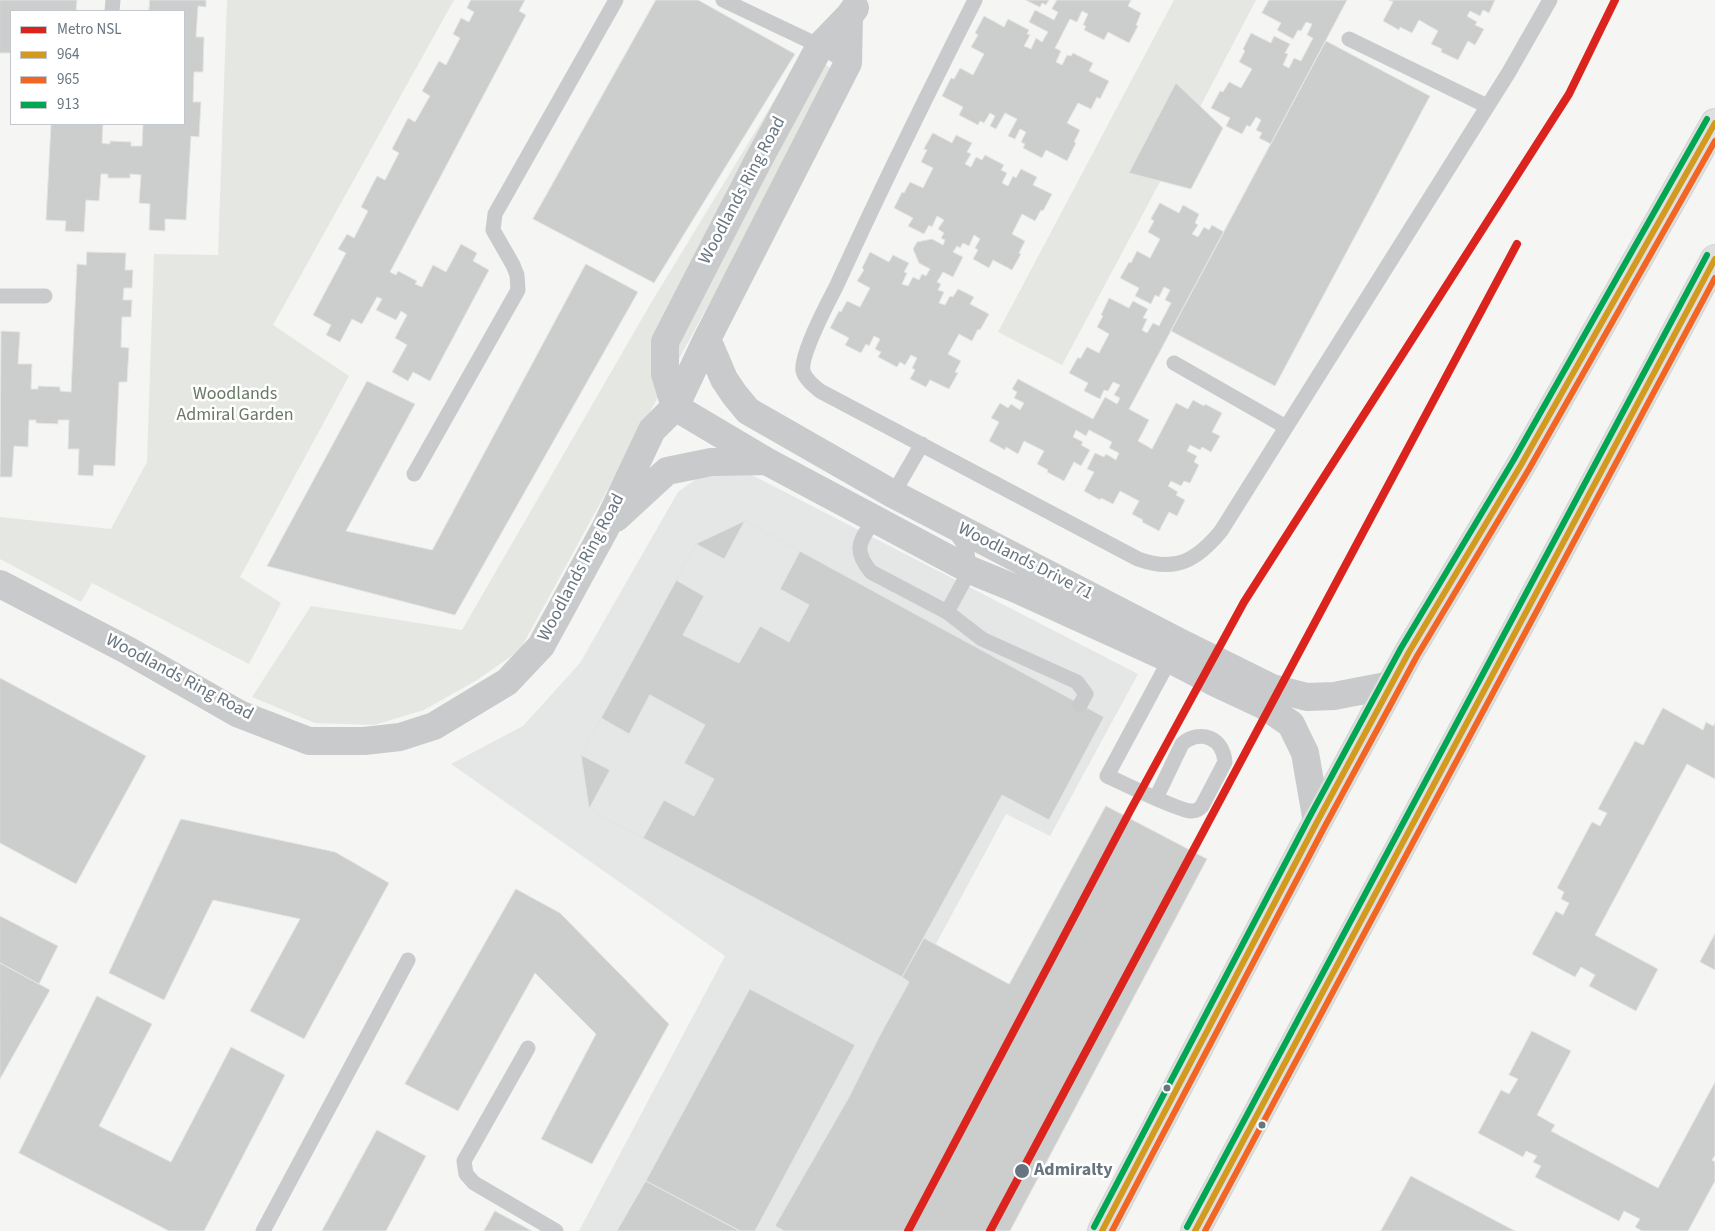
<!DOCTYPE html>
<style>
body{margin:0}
#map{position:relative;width:1715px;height:1231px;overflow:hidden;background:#f5f5f3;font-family:"Source Sans 3",sans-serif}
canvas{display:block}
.legend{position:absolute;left:10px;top:10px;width:175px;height:115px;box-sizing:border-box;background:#fff;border:1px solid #c2c8cd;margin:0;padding:6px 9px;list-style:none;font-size:15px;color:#677581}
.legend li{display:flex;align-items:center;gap:10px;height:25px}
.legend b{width:25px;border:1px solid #c2c8cd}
</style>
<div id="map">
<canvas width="1715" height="1231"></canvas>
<ul class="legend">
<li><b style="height:6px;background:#dc241f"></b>Metro NSL</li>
<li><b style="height:6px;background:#d39a20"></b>964</li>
<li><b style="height:6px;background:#f26522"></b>965</li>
<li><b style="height:6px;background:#00a651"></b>913</li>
</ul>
</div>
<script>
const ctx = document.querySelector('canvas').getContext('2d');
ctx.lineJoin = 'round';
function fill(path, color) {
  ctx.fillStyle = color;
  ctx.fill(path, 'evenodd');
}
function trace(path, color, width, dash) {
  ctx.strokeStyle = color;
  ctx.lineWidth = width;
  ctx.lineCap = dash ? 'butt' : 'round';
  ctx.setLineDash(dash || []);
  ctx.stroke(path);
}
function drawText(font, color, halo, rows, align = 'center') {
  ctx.font = font + ' "Source Sans 3",sans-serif';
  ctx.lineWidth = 5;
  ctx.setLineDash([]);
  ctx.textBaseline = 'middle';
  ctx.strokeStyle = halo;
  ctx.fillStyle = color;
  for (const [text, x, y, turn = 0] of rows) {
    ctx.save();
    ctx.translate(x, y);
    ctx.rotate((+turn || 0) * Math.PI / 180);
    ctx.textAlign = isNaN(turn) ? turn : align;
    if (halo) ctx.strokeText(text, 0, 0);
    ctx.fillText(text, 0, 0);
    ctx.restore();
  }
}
const built = new Path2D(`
 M 715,465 L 750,474 L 1138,674 L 1050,836 L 1006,814 L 903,1005 L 776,1226 L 784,1231 L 579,1231 L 725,956 L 451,764 L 523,726 L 580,663 L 678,492 Z`);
const green = new Path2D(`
 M 227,0 L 454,0 L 273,325 L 349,376 L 240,577 L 281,603 L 249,664 L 92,583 L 81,602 L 0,559 L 0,517 L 111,529 L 147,462 L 154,254 L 218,255 Z
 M 1174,0 L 1256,0 L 1200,107 L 1176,83 L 1129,172 L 1161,180 L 1062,365 L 998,332 Z
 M 803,53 L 836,71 L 520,650 L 477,680 L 424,710 L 374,725 L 315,723 L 252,697 L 311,606 L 462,630 L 651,303 Z`);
const building = new Path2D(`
 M 0,0 L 77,0 L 76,11 L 11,11 L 11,53 L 0,53 Z
 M 150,0 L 206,0 L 206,7 L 198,6 L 196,37 L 204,37 L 203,72 L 194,72 L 193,102 L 201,102 L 199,137 L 191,136 L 186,220 L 165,219 L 165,231 L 149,230 L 150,204 L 139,203 L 141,175 L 130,174 L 130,178 L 108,178 L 108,174 L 101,174 L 99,201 L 86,200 L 84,232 L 65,231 L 66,221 L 46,220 L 51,124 L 103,124 L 102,143 L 110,144 L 110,141 L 131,142 L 131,146 L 142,146 L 143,124 L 184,124 L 184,11 L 149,11 Z
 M 471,0 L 525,0 L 519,11 L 526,15 L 390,272 L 396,275 L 398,271 L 417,281 L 415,284 L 422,287 L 433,265 L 446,272 L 461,244 L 477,253 L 473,261 L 489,270 L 430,381 L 413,372 L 408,381 L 392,372 L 407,345 L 395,338 L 407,315 L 401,311 L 396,320 L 376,310 L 382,299 L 377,297 L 362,324 L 352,319 L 340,342 L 326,335 L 331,325 L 313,315 L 346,253 L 338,249 L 347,234 L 354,238 L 368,211 L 361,207 L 377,176 L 385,180 L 399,153 L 392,149 L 408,118 L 415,122 L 430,96 L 422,91 L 439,61 L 446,65 L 460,38 L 453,34 L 461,18 L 469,22 L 474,12 L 467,8 Z
 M 656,0 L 698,0 L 795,54 L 654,283 L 533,219 Z
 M 1026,0 L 1049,0 L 1046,5 L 1042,3 L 1040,7 Z
 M 1057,0 L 1131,0 L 1128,6 L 1141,13 L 1136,25 L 1138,26 L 1129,43 L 1108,32 L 1104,40 L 1084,30 L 1086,26 L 1083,25 L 1088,14 L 1082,11 L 1077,22 L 1070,19 L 1055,48 L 1061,51 L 1056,62 L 1062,65 L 1067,55 L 1071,56 L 1073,53 L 1093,63 L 1089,71 L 1109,81 L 1100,99 L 1097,97 L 1091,109 L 1078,103 L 1067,123 L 1080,130 L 1074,142 L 1076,143 L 1067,161 L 1046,150 L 1042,158 L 1023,148 L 1025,144 L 1021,142 L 1026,132 L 1020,129 L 1015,139 L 1008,136 L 1017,119 L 1005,113 L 996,129 L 990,126 L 995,116 L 990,113 L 984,123 L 980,121 L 978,125 L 959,115 L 963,107 L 942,96 L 951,78 L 954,79 L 960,68 L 973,75 L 984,54 L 971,47 L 978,35 L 975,33 L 984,16 L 1004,27 L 1008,19 L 1029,30 L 1027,34 L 1030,35 L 1024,46 L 1031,49 L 1036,38 L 1042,42 L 1048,32 L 1029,22 L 1035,10 L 1054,20 L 1058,12 L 1052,9 Z
 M 1269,0 L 1347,0 L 1271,144 L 1259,138 L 1262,133 L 1256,130 L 1261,120 L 1256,117 L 1250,127 L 1247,125 L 1242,134 L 1226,126 L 1230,118 L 1211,108 L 1220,91 L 1223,92 L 1229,82 L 1241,88 L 1252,69 L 1239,62 L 1245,51 L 1243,49 L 1251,33 L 1271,43 L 1274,36 L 1290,44 L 1285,53 L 1288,54 L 1283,65 L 1289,68 L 1294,58 L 1301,61 L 1313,38 L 1307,35 L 1312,24 L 1306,22 L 1301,31 L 1298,30 L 1293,39 L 1277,30 L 1281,23 L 1262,13 Z
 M 1389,0 L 1495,0 L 1489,13 L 1483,10 L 1480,16 L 1470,11 L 1467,16 L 1477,22 L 1475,25 L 1484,29 L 1475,45 L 1468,41 L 1458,60 L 1441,52 L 1442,49 L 1431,44 L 1438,31 L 1419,20 L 1412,33 L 1400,27 L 1399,30 L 1383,21 L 1393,2 Z
 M 1326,41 L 1430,96 L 1275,386 L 1171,331 Z
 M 1176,83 L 1223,128 L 1191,189 L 1129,173 Z
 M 933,133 L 952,143 L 956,135 L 972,143 L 967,152 L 971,154 L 965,164 L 971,167 L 976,157 L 982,160 L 985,155 L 1004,165 L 1001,170 L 1007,173 L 1002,183 L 1008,186 L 1013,176 L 1016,178 L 1021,169 L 1037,177 L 1033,185 L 1052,194 L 1043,211 L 1041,210 L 1035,221 L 1022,214 L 1012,234 L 1025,241 L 1019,253 L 1021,254 L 1012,270 L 993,260 L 989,268 L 973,259 L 978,250 L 975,248 L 980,239 L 974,235 L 969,246 L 963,243 L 960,248 L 957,246 L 953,252 L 963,257 L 953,277 L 943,272 L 937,282 L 941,284 L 938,290 L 944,292 L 939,303 L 945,305 L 950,296 L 953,297 L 958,289 L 974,297 L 970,304 L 989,314 L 980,330 L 978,329 L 972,341 L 959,334 L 948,354 L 961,361 L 955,372 L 958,373 L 949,389 L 930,380 L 926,387 L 910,379 L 915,370 L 912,368 L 917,358 L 911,355 L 905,365 L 900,362 L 897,367 L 878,357 L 881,352 L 875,349 L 880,339 L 874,336 L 869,346 L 866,344 L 861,353 L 845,345 L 849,338 L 830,328 L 839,311 L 841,312 L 847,301 L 860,307 L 870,288 L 857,281 L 864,270 L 862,268 L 870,252 L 889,262 L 893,255 L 909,263 L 904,272 L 907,273 L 902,284 L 908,286 L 913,277 L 919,280 L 922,274 L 926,276 L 930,269 L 919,263 L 913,249 L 917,242 L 932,239 L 943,245 L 945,240 L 941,238 L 944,233 L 938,229 L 944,220 L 937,216 L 932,227 L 929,225 L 924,234 L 908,226 L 913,218 L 894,208 L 902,192 L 904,193 L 910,182 L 923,188 L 933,168 L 921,162 L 927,150 L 924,149 Z
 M 1160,203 L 1179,213 L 1183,205 L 1199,214 L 1195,223 L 1198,225 L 1192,234 L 1198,237 L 1204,227 L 1209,230 L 1212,225 L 1224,232 L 1129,409 L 1149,420 L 1138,441 L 1152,449 L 1176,403 L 1188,409 L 1193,400 L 1204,406 L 1205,404 L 1222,413 L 1212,432 L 1220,436 L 1211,452 L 1202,447 L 1200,450 L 1190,445 L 1187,451 L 1197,456 L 1194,462 L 1199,465 L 1190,483 L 1184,481 L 1181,486 L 1171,481 L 1168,486 L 1178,492 L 1176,495 L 1185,500 L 1177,516 L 1169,512 L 1159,531 L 1142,522 L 1143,520 L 1132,514 L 1139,501 L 1120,491 L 1113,504 L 1101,498 L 1100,500 L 1084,491 L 1094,472 L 1087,469 L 1095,453 L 1104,457 L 1106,454 L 1116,460 L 1119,453 L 1109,448 L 1112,442 L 1089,430 L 1086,436 L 1076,430 L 1073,437 L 1083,442 L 1081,445 L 1090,450 L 1081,466 L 1074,462 L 1064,481 L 1047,472 L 1048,470 L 1037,464 L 1044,451 L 1024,441 L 1018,454 L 1006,447 L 1005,450 L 989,441 L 999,422 L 991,418 L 1000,403 L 1008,408 L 1011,404 L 1020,410 L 1024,403 L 1014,398 L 1017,392 L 1012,389 L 1018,379 L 1093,419 L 1105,397 L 1117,404 L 1120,398 L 1114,395 L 1120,385 L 1113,382 L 1108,391 L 1104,390 L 1100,399 L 1084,391 L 1088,383 L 1069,373 L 1078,357 L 1080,359 L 1087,347 L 1099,353 L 1109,334 L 1097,327 L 1103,316 L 1101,315 L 1109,298 L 1129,308 L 1133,301 L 1148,309 L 1143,318 L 1147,319 L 1142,330 L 1147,333 L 1153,323 L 1159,326 L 1171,303 L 1165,300 L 1170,290 L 1164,287 L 1159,297 L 1155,295 L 1151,304 L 1135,296 L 1139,288 L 1120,278 L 1129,262 L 1131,263 L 1137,251 L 1150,258 L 1160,239 L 1148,232 L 1154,221 L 1151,219 Z
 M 87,252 L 126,253 L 125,270 L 133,270 L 132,288 L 124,288 L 123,300 L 132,300 L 131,317 L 122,317 L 121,347 L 129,348 L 127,382 L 119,382 L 115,466 L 94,465 L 93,476 L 78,475 L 79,449 L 68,449 L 69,420 L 58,420 L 58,424 L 36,423 L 36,420 L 29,420 L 28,447 L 14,446 L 12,477 L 0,477 L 1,331 L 20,332 L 18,364 L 32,364 L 31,389 L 38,389 L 38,386 L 60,387 L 60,391 L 71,392 L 77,264 L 86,265 Z
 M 586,264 L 638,292 L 455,615 L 267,566 L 367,381 L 415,404 L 346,531 L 432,550 Z
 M 745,521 L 1104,717 L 1049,820 L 1002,795 L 902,977 L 589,809 L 581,755 L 696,544 Z
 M 745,521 L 800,551 L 780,589 L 809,605 L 789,642 L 760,626 L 739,663 L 683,635 L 704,596 L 676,580 L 696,544 L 724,559 Z
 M 0,678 L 146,756 L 76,884 L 0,843 Z
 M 650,695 L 705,725 L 684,763 L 714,779 L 694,816 L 664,800 L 643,838 L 589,809 L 610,770 L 581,755 L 601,718 L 629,734 Z
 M 1663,708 L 1703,730 L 1706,722 L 1713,726 L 1715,723 L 1715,779 L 1687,764 L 1595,935 L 1658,969 L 1636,1011 L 1589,986 L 1595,975 L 1581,967 L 1575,977 L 1532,954 L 1556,911 L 1563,915 L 1569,903 L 1561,899 L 1564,892 L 1557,888 L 1592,822 L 1600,826 L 1607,813 L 1598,809 L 1635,741 L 1643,745 Z
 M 1106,806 L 1207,859 L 1010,1231 L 784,1231 L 775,1226 L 849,1097 L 879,1037 L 909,982 L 902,977 L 924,938 L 1009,984 Z
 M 181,819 L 335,852 L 389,883 L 304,1039 L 250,1011 L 300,919 L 213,900 L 164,1000 L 109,973 Z
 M 516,889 L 560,913 L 669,1024 L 592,1164 L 541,1139 L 596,1034 L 535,973 L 458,1111 L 405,1084 Z
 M 0,916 L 58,946 L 39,984 L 0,963 Z
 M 1715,934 L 1715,970 L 1700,962 Z
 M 0,963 L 50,990 L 0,1079 Z
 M 750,989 L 855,1045 L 755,1231 L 740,1231 L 646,1181 Z
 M 97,996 L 152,1024 L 99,1126 L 171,1162 L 231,1047 L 285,1075 L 204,1231 L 169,1231 L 19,1153 Z
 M 1532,1031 L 1571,1051 L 1537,1115 L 1555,1125 L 1551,1131 L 1658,1188 L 1715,1082 L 1715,1155 L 1712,1160 L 1715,1162 L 1715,1181 L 1688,1231 L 1642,1231 L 1635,1227 L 1640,1219 L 1624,1211 L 1619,1221 L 1535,1177 L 1541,1166 L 1533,1162 L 1537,1156 L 1526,1151 L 1523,1157 L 1478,1133 L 1501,1090 L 1509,1094 L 1518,1079 L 1509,1075 Z
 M 377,1130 L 426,1156 L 386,1231 L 322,1231 Z
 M 1411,1176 L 1515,1231 L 1381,1231 Z
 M 646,1181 L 740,1231 L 617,1231 Z
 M 495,1211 L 532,1231 L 484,1231 Z`);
const service = new Path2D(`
 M 723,0 L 820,46 L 848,63
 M 975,0 C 927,95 880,190 836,287 C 828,302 800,356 803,371 C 805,379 814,386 820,391 L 1138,559 C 1176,573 1197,560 1221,531 L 1509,72 L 1550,0
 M 112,11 L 113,0
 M 1349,39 L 1487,106
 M 0,296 L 45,296
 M 1174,363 L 1286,427
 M 414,474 L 518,290 L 517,275 L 513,265 L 493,230 L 495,214 L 616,0
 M 893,494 L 922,444
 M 875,519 C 860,540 852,549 871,572 L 947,612 L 982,639 L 1077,682 L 1086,694 L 1080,705
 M 947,612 L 970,570 L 966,548 L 955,531
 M 1156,798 L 1182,744 C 1200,729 1223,737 1225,762 L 1202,806 C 1199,809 1197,811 1192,811 C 1181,812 1121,782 1107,776 L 1170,659
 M 528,1048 L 464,1161 L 466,1174 L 474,1183 L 556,1231
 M 263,1231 L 408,960`);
const minor = new Path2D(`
 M 855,8 L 849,16 L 820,46 L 757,163 L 665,342 L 665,374 L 675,407 L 766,461 L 970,570 L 1014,588 L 1170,659 L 1216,683 L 1263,705 L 1291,724 L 1305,753 L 1317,822
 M 707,339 L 724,379 L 734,394 L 748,411 L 893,494 L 1181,643 L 1272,688 L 1307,697 L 1334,696 L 1391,685
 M 616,518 L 667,471 L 711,462 L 766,461
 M 0,584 L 127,650 L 239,714 L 309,741 L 364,741 L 400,737 L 434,726 L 507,682 L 541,646 L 606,527 L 652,430 L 675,407 L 707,339 L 848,63 L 849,16`);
const primary = new Path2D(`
 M 1102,1231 L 1317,822 L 1409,652 L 1521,465 L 1715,123
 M 1195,1231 L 1715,259`);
const bus1 = new Path2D(`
 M 1102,1231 L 1317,822 L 1409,652 L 1521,465 L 1715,123
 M 1195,1231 L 1715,259`);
const bus2 = new Path2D(`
 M 1112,1231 L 1325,826 L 1417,656 L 1529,469 L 1715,141
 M 1205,1231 L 1715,278`);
const bus3 = new Path2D(`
 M 1094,1227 L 1309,818 L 1401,648 L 1513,461 L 1707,119
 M 1187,1227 L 1707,255`);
const metro1 = new Path2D(`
 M 908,1231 L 1130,811 L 1244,602 L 1569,94 L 1615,0
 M 990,1231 L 1517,244`);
const markers = [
 [1167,1088,4.5,"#677581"],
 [1262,1125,4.5,"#677581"],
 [1022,1171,8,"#677581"]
];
const streetNames = [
 ["Woodlands Ring Road",743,191,-62],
 ["Woodlands Drive 71",1025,562,27],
 ["Woodlands Ring Road",582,568,-62],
 ["Woodlands Ring Road",179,678,28]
];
const parkNames = [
 ["Woodlands",235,395],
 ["Admiral Garden",235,416]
];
const stopNames = [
 ["Admiralty",1034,1171]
];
fill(built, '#e5e6e6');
fill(green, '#e4e7e2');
fill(building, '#cccdcd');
trace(building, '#e4e4e3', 1);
trace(primary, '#d2d3d3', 30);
trace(service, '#c9cacb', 15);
trace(minor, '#c9cacb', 28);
trace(primary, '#dedfdf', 28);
trace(bus1, '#d39a20', 6);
trace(bus2, '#f26522', 6);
trace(bus3, '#00a651', 6);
trace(metro1, '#dc241f', 8);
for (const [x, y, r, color] of markers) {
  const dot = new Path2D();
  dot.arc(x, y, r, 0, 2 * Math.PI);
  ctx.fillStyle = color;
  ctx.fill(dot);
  trace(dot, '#fff', 2);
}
drawText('18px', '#677581', '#fff', streetNames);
drawText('18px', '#697965', '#fff', parkNames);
drawText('bold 18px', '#677581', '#fff', stopNames, 'left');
</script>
